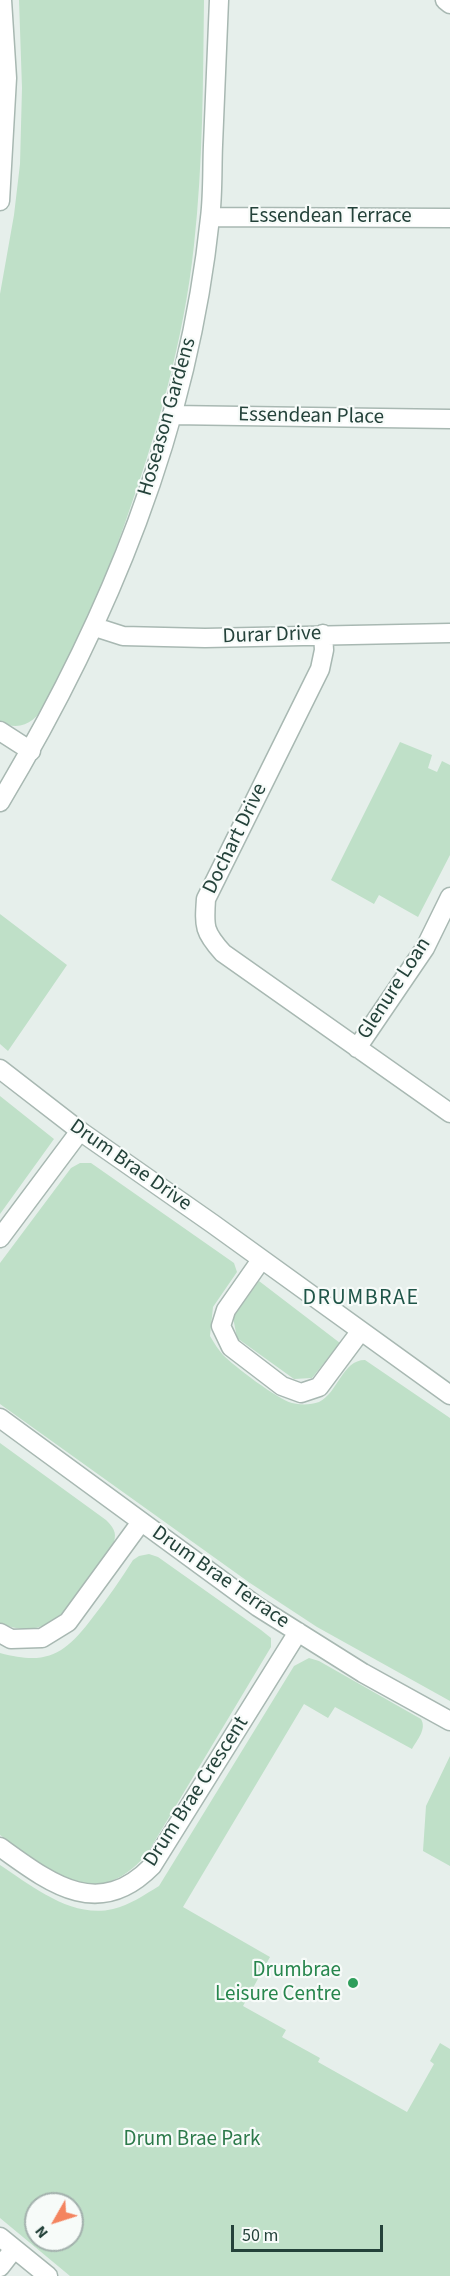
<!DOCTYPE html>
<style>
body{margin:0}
#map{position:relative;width:450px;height:2276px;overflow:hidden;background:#e6efeb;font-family:"Source Sans 3",sans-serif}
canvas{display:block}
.north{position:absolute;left:24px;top:2192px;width:60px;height:60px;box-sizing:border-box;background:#f7fbf9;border:2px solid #a3b1ad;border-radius:50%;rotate:231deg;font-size:16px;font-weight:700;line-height:24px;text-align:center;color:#24423a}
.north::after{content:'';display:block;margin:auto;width:21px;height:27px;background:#f4845f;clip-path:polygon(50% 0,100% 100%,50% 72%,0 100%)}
.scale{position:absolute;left:231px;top:2225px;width:152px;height:27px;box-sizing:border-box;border:3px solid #24423a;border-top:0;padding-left:8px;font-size:18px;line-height:21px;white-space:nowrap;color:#24423a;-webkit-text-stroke:4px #f7fbf9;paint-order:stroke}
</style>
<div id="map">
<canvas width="450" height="2276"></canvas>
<div class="north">N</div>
<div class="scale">50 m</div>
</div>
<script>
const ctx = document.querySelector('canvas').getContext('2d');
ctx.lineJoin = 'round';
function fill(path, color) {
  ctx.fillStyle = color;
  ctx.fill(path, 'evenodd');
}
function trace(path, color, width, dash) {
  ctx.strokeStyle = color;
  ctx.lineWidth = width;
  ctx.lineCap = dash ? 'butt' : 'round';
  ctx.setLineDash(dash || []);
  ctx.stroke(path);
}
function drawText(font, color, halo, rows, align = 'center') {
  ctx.font = font + ' "Source Sans 3",sans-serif';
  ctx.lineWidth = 4.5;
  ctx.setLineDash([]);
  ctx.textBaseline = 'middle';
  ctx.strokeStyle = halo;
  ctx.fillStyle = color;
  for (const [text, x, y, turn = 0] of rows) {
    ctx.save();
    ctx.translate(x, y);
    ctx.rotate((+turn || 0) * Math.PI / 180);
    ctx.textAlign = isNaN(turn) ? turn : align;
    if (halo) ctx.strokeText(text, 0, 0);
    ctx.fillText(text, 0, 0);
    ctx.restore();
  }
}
const green = new Path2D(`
 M 19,0 L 204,0 C 203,82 203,164 194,245 C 184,340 157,433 125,523 C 108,571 90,619 65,665 C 51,692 38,740 0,722 L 0,294 L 14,215 L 20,164 L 22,88 Z
 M 400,742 L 432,755 L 428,768 L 437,772 L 442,761 L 450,765 L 450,855 L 418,917 L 379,895 L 374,904 L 331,880 Z
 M 0,914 L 67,965 L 8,1051 L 0,1044 Z
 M 0,1096 L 54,1139 L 0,1214 Z
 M 80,1163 L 91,1163 L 234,1263 L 237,1272 L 213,1307 L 210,1336 C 214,1343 218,1349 223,1355 C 234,1366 277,1399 292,1403 C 300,1405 311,1405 319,1402 C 338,1393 342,1360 365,1360 L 450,1418 L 450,1701 L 317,1627 L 250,1583 L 0,1404 L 0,1263 L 71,1168 Z
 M 259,1281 L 340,1343 L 312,1378 L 294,1379 L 237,1338 L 233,1317 Z
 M 0,1443 L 106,1520 C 113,1527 117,1532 114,1542 L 66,1609 C 47,1630 25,1634 0,1623 Z
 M 149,1554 L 158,1557 L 261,1630 L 271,1638 L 271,1647 L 147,1854 C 94,1915 49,1871 0,1835 L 0,1653 C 48,1666 65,1654 93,1617 C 108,1598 121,1579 133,1560 L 139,1556 Z
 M 309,1658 L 319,1661 L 421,1719 C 427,1729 417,1740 412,1749 L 335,1707 L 328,1718 L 304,1704 L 183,1907 L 270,1957 L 243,2006 L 286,2030 L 282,2037 L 320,2058 L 318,2062 L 407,2112 L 434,2064 L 430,2061 L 440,2043 L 450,2049 L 450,2276 L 70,2276 L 0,2218 L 0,1865 C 32,1886 72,1919 113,1909 C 130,1905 144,1895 159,1886 L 294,1666 ZM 36,2204 L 72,2204 L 72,2240 L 36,2240 Z
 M 450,1756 L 450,1866 L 423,1851 L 426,1806 Z`);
const minor = new Path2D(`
 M 445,0 L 450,4
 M 0,201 L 7,78 L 2,0
 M 210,217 L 450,218
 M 172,415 L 450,419
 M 95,627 L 123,636 L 205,638 L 450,633
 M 323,634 L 324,650 L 320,669 L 206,899 C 204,927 204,932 223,953 L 450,1113
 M 0,731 L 31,751
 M 0,802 C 108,622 188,429 210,218 C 213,194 212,169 213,145 C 215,97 217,48 219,0
 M 357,1048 L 425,948 L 450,897
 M 0,1238 L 80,1131
 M 261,1260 L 226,1310 L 221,1326 L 231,1347 L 282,1386 L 301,1393 L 319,1387 L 360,1332
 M 0,1418 L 258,1607 L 363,1673 L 450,1721
 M 0,1633 L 11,1639 L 42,1638 L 68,1622 L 141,1522
 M 0,1847 C 50,1883 98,1921 152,1866 L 298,1632
 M 0,2237 L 48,2276
 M 0,2267 L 14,2249`);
const tertiary = new Path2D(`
 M 0,1069 L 80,1131 L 213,1224 L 450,1395`);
const markers = [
 [353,1983,6,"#2e9e5b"]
];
const streetNames = [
 ["Essendean Terrace",330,217],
 ["Hoseason Gardens",168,417,-74],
 ["Essendean Place",311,417,1],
 ["Durar Drive",272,636,-2],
 ["Dochart Drive",236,839,-64],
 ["Glenure Loan",395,989,-57],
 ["Drum Brae Drive",130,1166,35],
 ["Drum Brae Terrace",220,1578,35],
 ["Drum Brae Crescent",197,1792,-57]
];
const leisureNames = [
 ["Drumbrae",341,1971],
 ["Leisure Centre",341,1995]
];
const parkNames = [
 ["Drum Brae Park",192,2140]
];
const neighbourhoodNames = [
 ["DRUMBRAE",361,1299]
];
fill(green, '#bfe0c8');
trace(minor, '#a8b8b2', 21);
trace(tertiary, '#a8b8b2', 21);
trace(minor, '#fff', 18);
trace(tertiary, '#fff', 18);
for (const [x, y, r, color] of markers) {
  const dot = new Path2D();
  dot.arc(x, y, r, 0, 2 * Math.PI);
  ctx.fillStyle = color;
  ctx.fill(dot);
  trace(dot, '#f7fbf9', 2);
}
drawText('21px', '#24423a', '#f7fbf9', streetNames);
drawText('21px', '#27864d', '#f7fbf9', leisureNames, 'right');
drawText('21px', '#2d7a4b', '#f7fbf9', parkNames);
ctx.letterSpacing = '1.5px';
drawText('22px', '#1f5548', '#f7fbf9', neighbourhoodNames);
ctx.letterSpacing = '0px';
</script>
